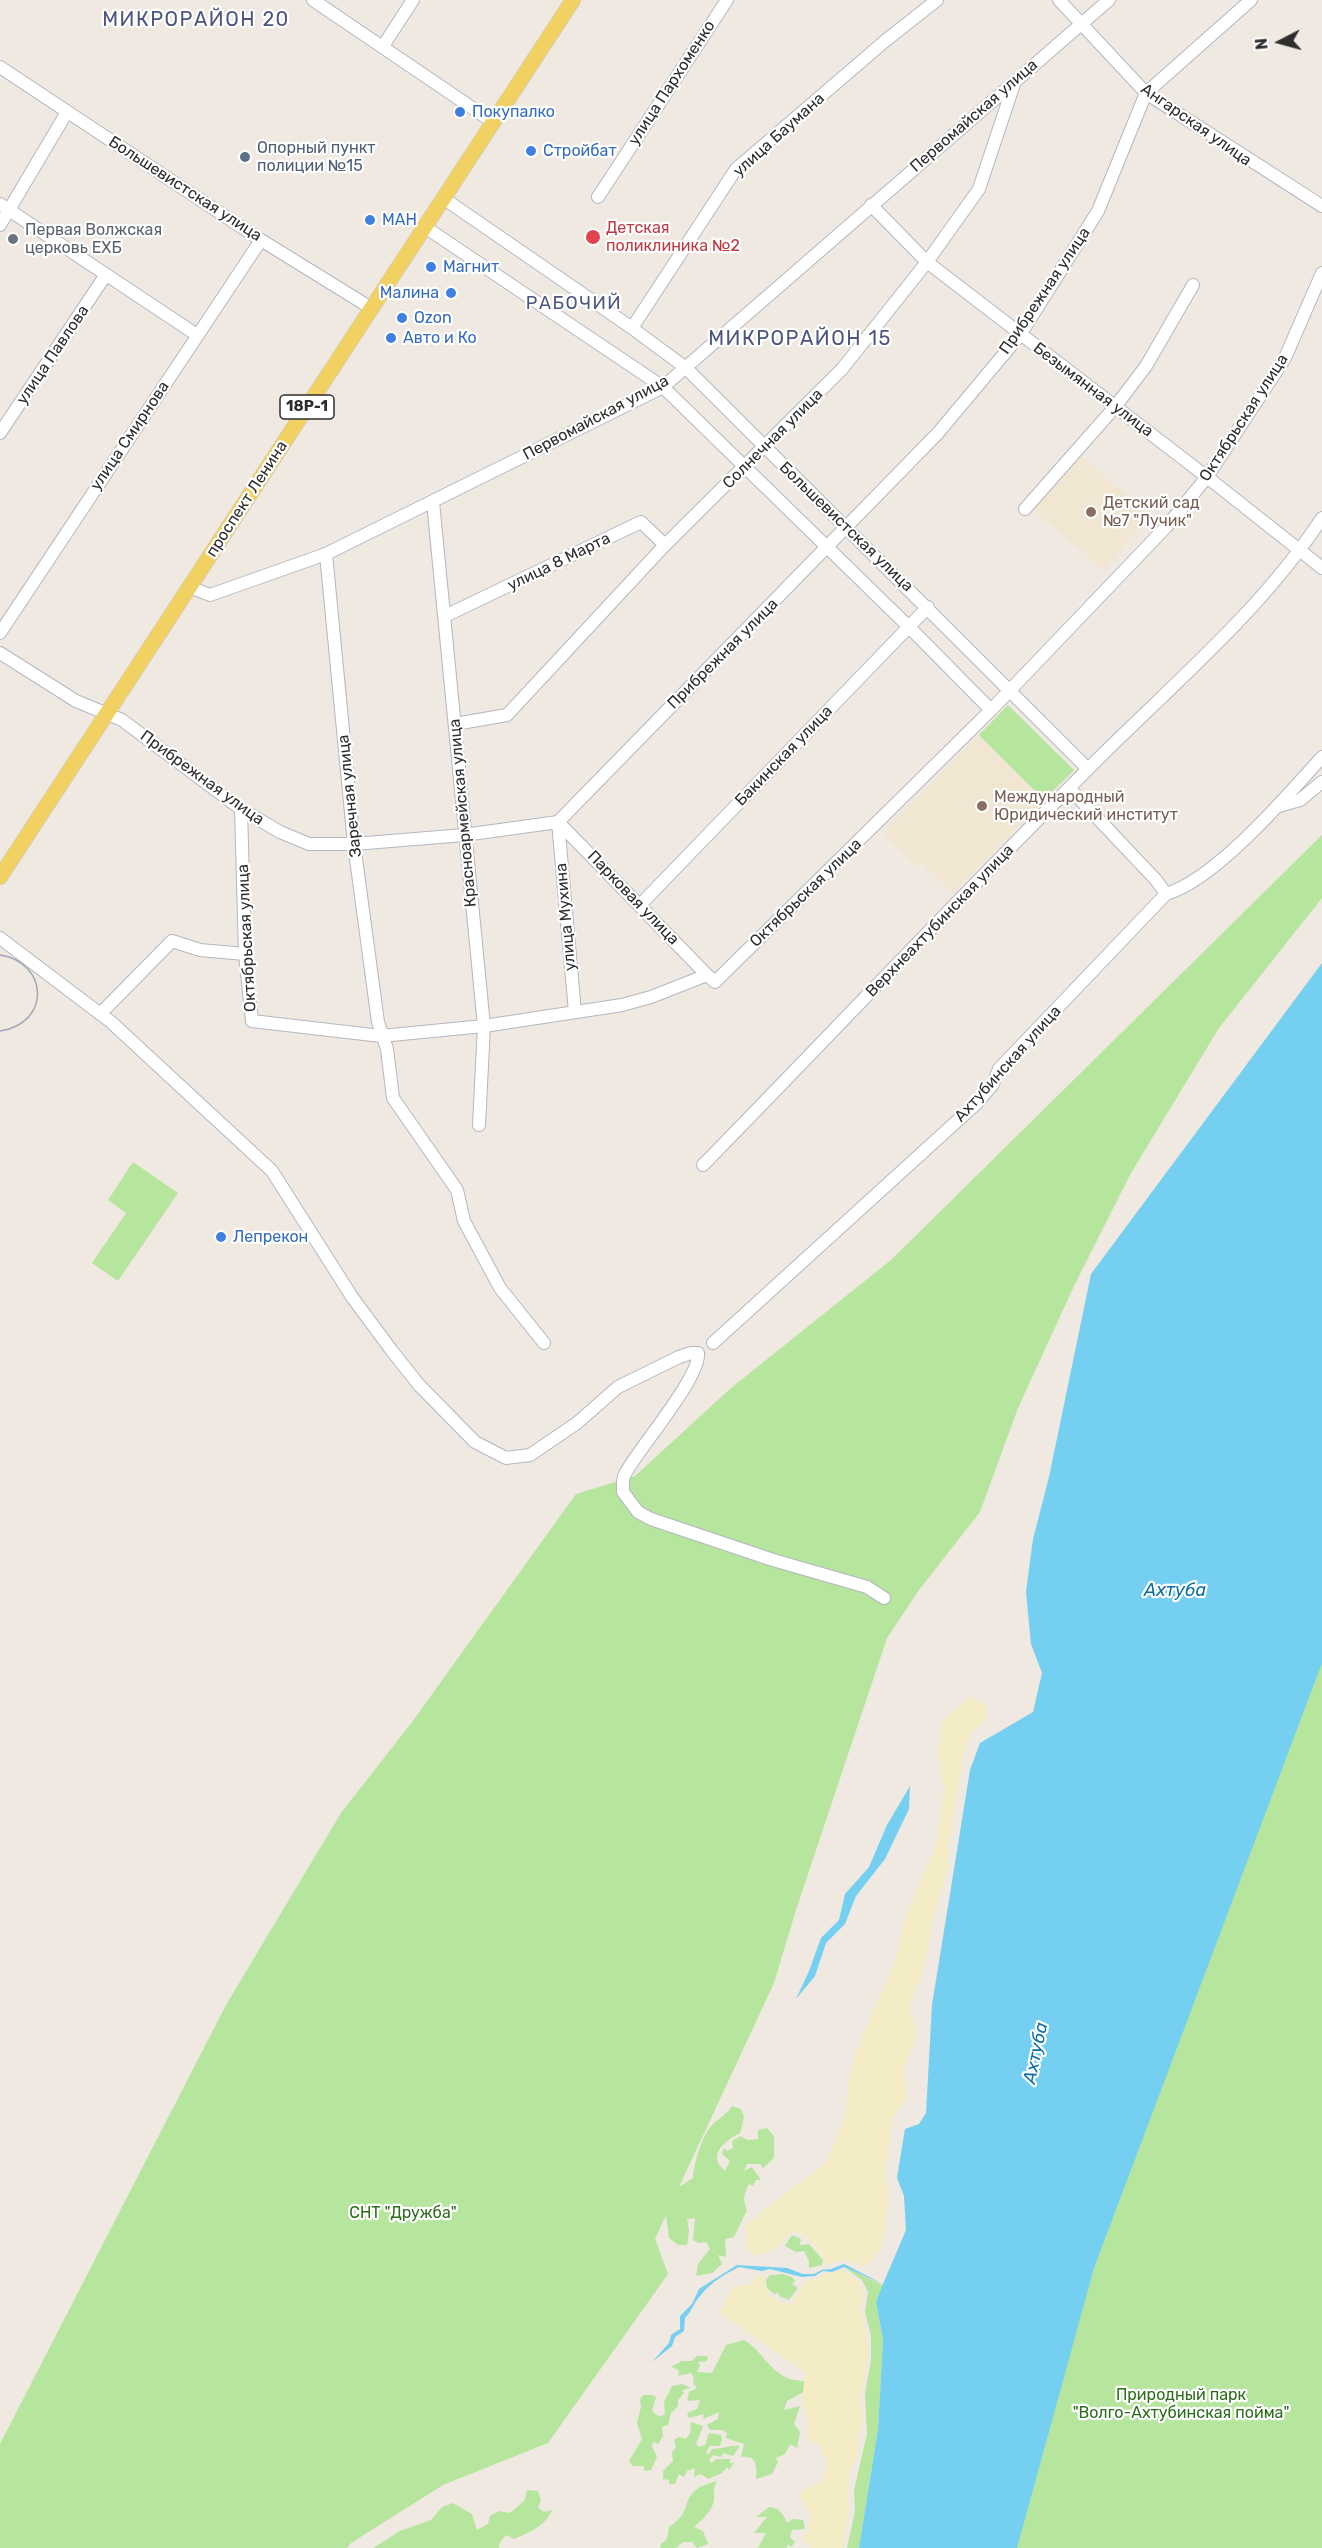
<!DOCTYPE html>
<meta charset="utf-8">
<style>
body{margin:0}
#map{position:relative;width:1322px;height:2548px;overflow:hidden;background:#efe9e1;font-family:Rubik,sans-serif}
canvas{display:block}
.north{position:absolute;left:1250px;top:12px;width:60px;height:60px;-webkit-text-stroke:4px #fff;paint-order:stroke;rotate:264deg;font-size:16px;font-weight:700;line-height:24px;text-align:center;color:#2e2e2e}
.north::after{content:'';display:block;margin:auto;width:21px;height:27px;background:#2e2e2e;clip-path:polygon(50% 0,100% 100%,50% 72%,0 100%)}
</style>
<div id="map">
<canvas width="1322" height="2548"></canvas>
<div class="north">N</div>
</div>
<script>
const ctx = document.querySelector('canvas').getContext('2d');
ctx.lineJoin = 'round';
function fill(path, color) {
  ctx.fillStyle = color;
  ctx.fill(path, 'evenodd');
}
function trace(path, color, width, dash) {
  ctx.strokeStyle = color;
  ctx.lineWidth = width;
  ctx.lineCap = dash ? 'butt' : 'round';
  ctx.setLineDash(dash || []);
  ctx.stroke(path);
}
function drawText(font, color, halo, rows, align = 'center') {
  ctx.font = font + ' Rubik,sans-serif';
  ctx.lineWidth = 4.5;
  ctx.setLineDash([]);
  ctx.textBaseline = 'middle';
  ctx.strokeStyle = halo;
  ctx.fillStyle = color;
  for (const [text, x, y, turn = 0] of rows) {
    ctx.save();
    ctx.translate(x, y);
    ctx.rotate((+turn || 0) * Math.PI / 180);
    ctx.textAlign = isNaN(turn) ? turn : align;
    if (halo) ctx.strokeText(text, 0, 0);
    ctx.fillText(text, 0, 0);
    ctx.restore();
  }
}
const education = new Path2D(`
 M 1079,454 L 1150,516 L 1103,570 L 1032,508 Z
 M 979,735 L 1044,800 L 953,893 L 921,863 L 917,867 L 883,833 Z`);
const green = new Path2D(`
 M 1008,705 L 1074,770 L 1044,800 L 979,735 Z
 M 1322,835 L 1322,898 L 1219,1028 L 1131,1173 L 1075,1284 L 1018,1408 L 980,1512 L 919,1590 L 887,1638 L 796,1910 L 774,1983 L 679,2187 L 693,2178 C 694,2163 702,2134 714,2123 C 721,2117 727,2114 732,2106 L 741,2109 L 744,2117 L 740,2133 C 725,2141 706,2155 725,2171 L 730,2161 L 722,2154 L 724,2148 L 727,2151 L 733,2148 L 732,2141 L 741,2136 L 747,2140 L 758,2139 L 758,2130 L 767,2128 L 774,2136 L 774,2158 L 763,2168 L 760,2164 L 747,2164 L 744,2171 L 752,2167 L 761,2180 L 756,2180 L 753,2186 L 749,2184 C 744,2194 742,2199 747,2210 L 734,2237 L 725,2239 L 726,2257 L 718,2255 L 722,2264 L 712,2273 L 696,2276 L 698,2264 L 710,2249 L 706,2242 L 699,2243 L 693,2240 L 695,2218 L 687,2219 L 689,2231 L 687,2245 L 678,2245 L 669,2238 L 666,2215 L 655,2239 L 668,2274 L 548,2443 L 443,2485 L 351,2543 L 347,2548 L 0,2548 L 0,2444 L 226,2005 L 341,1813 L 412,1722 L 576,1494 L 635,1476 L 731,1388 L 891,1260 Z
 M 133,1162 L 178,1193 L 118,1281 L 92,1263 L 126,1213 L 108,1200 Z
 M 1322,1624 L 1322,2548 L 998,2548 L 999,2488 Z
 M 792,2235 L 801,2239 L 800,2245 L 809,2244 L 823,2260 L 822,2265 L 809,2268 L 809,2261 L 804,2251 L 796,2252 L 785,2246 Z
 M 844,2267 L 883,2285 L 876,2302 L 883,2340 L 878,2429 L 859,2548 L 847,2548 L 855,2511 L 854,2490 L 867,2434 L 865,2393 L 871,2360 L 871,2335 L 865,2313 L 868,2292 L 862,2280 Z
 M 783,2274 L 792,2277 L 795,2281 L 792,2284 L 798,2288 L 789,2300 L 779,2296 L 779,2293 L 774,2294 L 767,2288 L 766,2280 L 770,2275 Z
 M 744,2340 C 760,2349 769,2370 787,2378 C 794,2381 802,2380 810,2383 L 811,2388 L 787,2401 L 784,2410 L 800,2406 L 794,2424 L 800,2432 L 797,2448 L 790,2444 L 785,2454 L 776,2458 L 778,2462 L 772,2474 L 756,2479 C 757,2466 757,2455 741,2457 L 744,2444 L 726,2438 L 727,2433 L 722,2430 L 710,2430 L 707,2425 L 718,2419 L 719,2412 L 703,2419 L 704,2414 L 689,2418 L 687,2413 L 697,2409 L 700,2400 L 687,2401 L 689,2392 L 697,2388 L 693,2383 L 694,2378 L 691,2373 L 678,2376 L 679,2370 L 671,2367 L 682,2361 L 692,2361 L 697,2356 L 708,2356 L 707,2361 L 698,2362 L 700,2365 L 697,2372 L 712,2373 L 726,2345 Z
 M 682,2384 L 691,2388 L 682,2390 L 684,2393 L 678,2400 L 678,2406 L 671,2413 L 668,2425 L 662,2427 L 663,2436 L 658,2444 L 653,2442 L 652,2446 L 657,2457 L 651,2470 L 644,2471 L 644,2466 L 633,2466 L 629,2461 L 642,2439 L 637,2423 L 641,2407 L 640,2399 L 644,2395 L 652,2395 L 656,2397 L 652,2411 L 658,2416 L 665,2415 L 664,2402 L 672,2386 Z
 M 691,2422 L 703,2426 L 696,2444 L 699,2447 L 705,2445 L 709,2433 L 721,2435 L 722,2440 L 720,2446 L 710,2446 L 706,2452 L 708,2455 L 712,2449 C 722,2449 730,2445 740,2446 L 733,2456 L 723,2453 L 721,2457 L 713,2455 L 709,2461 L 712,2463 L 717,2459 L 731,2459 L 729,2463 L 734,2463 L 729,2470 L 727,2467 L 722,2473 L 708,2479 L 701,2474 L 694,2477 L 695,2468 L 687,2471 L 684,2477 L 679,2474 L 675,2484 L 669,2484 L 669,2480 L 663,2479 L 663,2471 L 673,2461 L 672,2452 L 676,2448 L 674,2440 L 679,2437 L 686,2439 L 690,2433 Z
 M 717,2481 C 713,2488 714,2492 714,2500 C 713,2510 701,2521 694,2527 L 703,2531 L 708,2544 L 697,2548 L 692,2542 L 683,2542 L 676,2548 L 660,2548 L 661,2544 L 667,2539 L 669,2527 C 698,2509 674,2492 717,2481 Z
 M 527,2490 L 538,2491 L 541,2501 L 538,2508 L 544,2512 L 552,2510 C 545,2527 529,2532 514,2539 L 506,2535 L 500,2542 L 499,2548 L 373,2548 L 400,2531 L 431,2520 L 442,2507 L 453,2503 L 472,2514 L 477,2530 L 488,2524 L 490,2516 L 499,2511 L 510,2513 L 525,2500 Z
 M 769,2507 C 779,2508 783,2513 787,2523 L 793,2519 L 803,2520 L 805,2529 L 792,2530 L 790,2537 L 795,2542 L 791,2547 L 787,2544 L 787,2548 L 758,2548 L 766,2533 L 754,2533 L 767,2517 L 756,2517 Z`);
const sand = new Path2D(`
 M 971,1696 L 987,1707 L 987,1719 L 973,1731 L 965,1746 L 948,1846 L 948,1868 L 933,1919 L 923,1971 L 909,2005 L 917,2036 L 903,2070 L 907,2097 L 892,2120 L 884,2178 L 888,2190 L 886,2226 L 880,2252 L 864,2267 L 842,2260 L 827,2265 L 811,2240 L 793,2230 C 781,2243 773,2254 754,2256 L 745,2244 L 746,2224 L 826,2163 L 845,2118 L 850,2071 L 864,2032 L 895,1963 L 907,1914 L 936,1846 L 944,1789 L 938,1750 L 942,1722 Z
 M 842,2270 L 859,2282 L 864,2292 L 860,2307 L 867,2336 L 868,2360 L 860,2395 L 863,2423 L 857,2442 L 858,2454 L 850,2469 L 847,2500 L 849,2508 L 843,2548 L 812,2548 L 803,2539 C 814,2518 812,2515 800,2496 L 802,2490 L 821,2482 L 828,2466 L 820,2446 L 806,2437 L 809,2421 L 802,2404 L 805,2372 L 720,2313 L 733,2287 L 751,2284 L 757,2274 L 763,2276 L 768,2295 L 780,2302 L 792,2304 L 804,2283 L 817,2279 L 823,2274 Z`);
const water = new Path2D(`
 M 1322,963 L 1322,1663 L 1094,2268 L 1017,2548 L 859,2548 L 878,2429 L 883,2340 L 876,2302 L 883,2284 L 844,2267 L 832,2272 L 823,2271 L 815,2276 L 802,2277 L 770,2269 L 762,2271 L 739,2267 C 725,2274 711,2282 701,2295 C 694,2302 692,2311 685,2318 L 684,2331 L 675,2337 L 672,2346 L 652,2362 L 669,2343 L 671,2335 L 680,2329 L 680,2316 L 692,2304 L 699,2289 L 737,2265 L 787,2268 L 803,2274 L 814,2274 L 822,2270 L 831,2269 L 844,2264 L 883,2284 L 906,2230 L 904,2196 L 897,2178 L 905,2129 L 919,2124 L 926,2113 L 932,2005 L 970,1770 L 980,1743 L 1033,1712 L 1042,1673 L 1031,1644 L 1026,1592 L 1033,1539 L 1049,1477 L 1091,1274 Z
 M 910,1786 L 909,1809 L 885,1859 L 856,1896 L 845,1924 L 826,1943 L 815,1976 L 796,1999 L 809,1971 L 821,1938 L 839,1920 L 845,1894 L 869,1867 L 887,1825 Z`);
const minor = new Path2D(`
 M 313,0 L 493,122
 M 1059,0 L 1146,93 L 1322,206
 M 383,46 L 413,0
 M 0,67 L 261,240 L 371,308
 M 598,197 L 727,0
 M 443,198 L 632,328 L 686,368 L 1088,769
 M 0,204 L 197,335
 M 871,205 L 927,262 L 1207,477 L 1322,568
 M 0,225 L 67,112
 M 425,227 L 663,387 L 909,627 L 991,710
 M 632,328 L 736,169 L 885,41 L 937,0
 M 0,433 L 105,276
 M 433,502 L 484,1026 L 479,1125
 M 1025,509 L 1115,407 L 1146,366 L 1193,285
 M 326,554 L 354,844 L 378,1022 L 387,1049 L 393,1098 L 457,1190 L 464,1221 L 500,1288 L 544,1343
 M 189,587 L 210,595 L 326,554 L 663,387 L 1109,0
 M 445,616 L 641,522 L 665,545
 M 0,633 L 261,240
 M 0,653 L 76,701 L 122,720 L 241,809 L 280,832 L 309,844 L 354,844 L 464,835 L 558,822 L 938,433 L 1020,335 L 1098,211 L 1146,93 L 1251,0
 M 455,724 L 507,715 L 665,545 L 842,369 L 927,262 L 979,189 L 1014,84
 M 1069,788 L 1156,880 L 1166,894
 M 1279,806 L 1300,800 L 1322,782
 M 241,809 L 245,954 L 252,1021 L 381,1036 L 484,1026 L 622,1005 L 651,997 L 707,975 L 715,982 L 991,710 L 1167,526 L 1207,477 L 1285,358 L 1322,273
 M 558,822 L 707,975
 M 558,822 L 575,1012
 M 640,905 L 928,607
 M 0,938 L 111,1022 L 272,1171 L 352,1297 L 392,1351 L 419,1385 L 475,1442 L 506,1458 L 530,1455 L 577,1423 L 618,1387 L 679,1357 L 691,1353 L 698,1353 C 701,1377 638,1449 625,1474 C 622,1479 623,1486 623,1492 L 638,1512 L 651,1519 L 773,1560 L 867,1587 L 884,1598
 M 100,1014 L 172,941 L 200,950 L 245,954
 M 703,1165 C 832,1033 958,899 1088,769 C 1168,688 1259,614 1322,518
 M 713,1343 L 978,1102 L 993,1084 L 999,1069 L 1166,894 C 1215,880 1287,796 1322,757`);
const major = new Path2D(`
 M 0,877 L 573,0`);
const tram = new Path2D(`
 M 0,955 C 48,962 52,1023 0,1031`);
const markers = [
 [460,112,6,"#3f7fe0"],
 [531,151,6,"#3f7fe0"],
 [245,157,6,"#5c6f8a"],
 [370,220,6,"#3f7fe0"],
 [593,237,8,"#e0444e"],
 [13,239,6,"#6b7280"],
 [431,267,6,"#3f7fe0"],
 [451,293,6,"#3f7fe0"],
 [402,318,6,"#3f7fe0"],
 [391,338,6,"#3f7fe0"],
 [1091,512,6,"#8d6e63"],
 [982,806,6,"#8d6e63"],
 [221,1237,6,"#3f7fe0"]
];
const shields = [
 [307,407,54]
];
const shieldNames = [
 ["18Р-1",307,407]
];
const streetNames = [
 ["улица Пархоменко",672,83,-57],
 ["Первомайская улица",974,116,-41],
 ["Ангарская улица",1196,125,35],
 ["улица Баумана",779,135,-42],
 ["Большевистская улица",185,189,33],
 ["Прибрежная улица",1045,291,-56],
 ["улица Павлова",53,355,-56],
 ["Безымянная улица",1093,390,37],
 ["Первомайская улица",596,418,-28],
 ["Октябрьская улица",1244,418,-57],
 ["улица Смирнова",130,436,-56],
 ["Солнечная улица",773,439,-45],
 ["проспект Ленина",247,499,-57],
 ["Большевистская улица",846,527,44],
 ["улица 8 Марта",559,562,-26],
 ["Прибрежная улица",723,654,-45],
 ["Бакинская улица",784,756,-46],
 ["Прибрежная улица",202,778,36],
 ["Заречная улица",350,796,-96],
 ["Красноармейская улица",463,813,-95],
 ["Октябрьская улица",806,893,-44],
 ["Парковая улица",633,898,46],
 ["улица Мухина",566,917,-95],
 ["Верхнеахтубинская улица",940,921,-46],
 ["Октябрьская улица",247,938,-93],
 ["Ахтубинская улица",1008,1064,-48]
];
const shopNames = [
 ["Покупалко",472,112],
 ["Стройбат",543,151],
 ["МАН",382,220],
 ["Магнит",443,267],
 ["Малина",439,293,"right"],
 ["Ozon",414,318],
 ["Авто и Ко",403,338],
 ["Лепрекон",233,1237]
];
const serviceNames = [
 ["Опорный пункт",257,148],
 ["полиции №15",257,166]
];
const healthNames = [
 ["Детская",606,228],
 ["поликлиника №2",606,246]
];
const worshipNames = [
 ["Первая Волжская",25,230],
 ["церковь ЕХБ",25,248]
];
const educationNames = [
 ["Детский сад",1103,503],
 ["№7 \"Лучик\"",1103,521],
 ["Международный",994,797],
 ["Юридический институт",994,815]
];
const parkNames = [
 ["СНТ \"Дружба\"",403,2213],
 ["Природный парк",1181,2395],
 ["\"Волго-Ахтубинская пойма\"",1181,2413]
];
const neighbourhoodNames = [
 ["РАБОЧИЙ",574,304]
];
const waterNames = [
 ["Ахтуба",1175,1591],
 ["Ахтуба",1036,2053,-78]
];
const quarterNames = [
 ["МИКРОРАЙОН 20",196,20],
 ["МИКРОРАЙОН 15",800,339]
];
fill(education, '#f0e6d1');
fill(green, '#b6e59e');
fill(sand, '#f3ecc5');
fill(water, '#75cff0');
trace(minor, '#b4b7c1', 14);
trace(major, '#c9c9c9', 16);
trace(minor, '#fff', 12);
trace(major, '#f2d163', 15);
trace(tram, '#a3a6b8', 1.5);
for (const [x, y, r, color] of markers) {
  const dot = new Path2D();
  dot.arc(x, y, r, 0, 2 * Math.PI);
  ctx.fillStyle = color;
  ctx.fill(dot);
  trace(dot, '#fff', 2);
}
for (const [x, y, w] of shields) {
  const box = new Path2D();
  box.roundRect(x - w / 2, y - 12, w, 24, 4.5);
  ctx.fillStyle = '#fff';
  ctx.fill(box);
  trace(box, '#2e2e2e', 1.5);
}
drawText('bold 15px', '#2e2e2e', null, shieldNames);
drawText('16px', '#2e2e2e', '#fff', streetNames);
drawText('16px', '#366cbe', '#fff', shopNames, 'left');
drawText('16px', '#4e5e75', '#fff', serviceNames, 'left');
drawText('16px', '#be3a42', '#fff', healthNames, 'left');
drawText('16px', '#5b616d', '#fff', worshipNames, 'left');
drawText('16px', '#785e54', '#fff', educationNames, 'left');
drawText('16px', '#2c6e1b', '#fff', parkNames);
ctx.letterSpacing = '1.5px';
drawText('18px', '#4d5680', '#fff', neighbourhoodNames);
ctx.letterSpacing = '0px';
drawText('italic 18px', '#0d6fa3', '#fff', waterNames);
ctx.letterSpacing = '1.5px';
drawText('20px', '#4d5680', '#fff', quarterNames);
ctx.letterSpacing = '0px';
</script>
